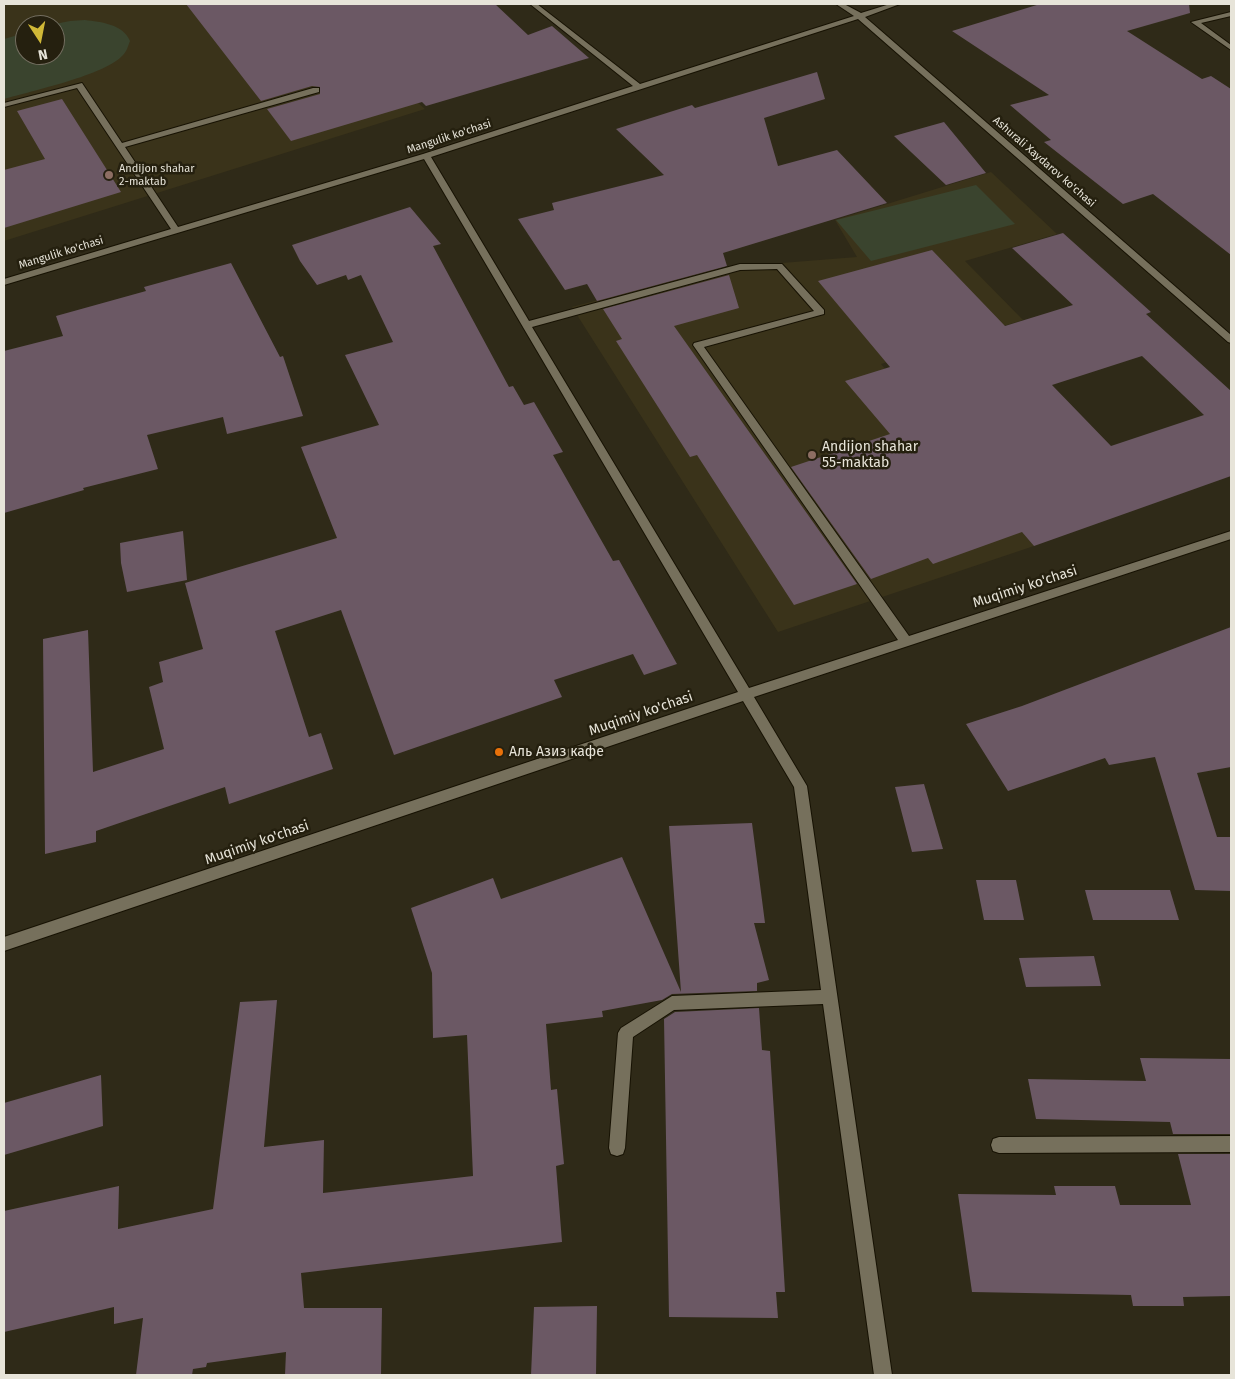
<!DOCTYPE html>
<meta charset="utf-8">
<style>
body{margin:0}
#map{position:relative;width:1235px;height:1379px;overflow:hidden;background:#2f2a18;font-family:"Fira Sans",sans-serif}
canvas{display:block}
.frame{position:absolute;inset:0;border:5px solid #e7e4d9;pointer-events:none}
.north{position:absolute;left:15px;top:15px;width:50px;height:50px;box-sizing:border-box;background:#25200f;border:1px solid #736e60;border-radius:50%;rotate:169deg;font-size:14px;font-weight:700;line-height:20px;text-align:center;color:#e7e4d9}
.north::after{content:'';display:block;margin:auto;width:18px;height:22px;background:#d0b837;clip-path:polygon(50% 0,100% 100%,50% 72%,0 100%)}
</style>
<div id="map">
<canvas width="1235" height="1379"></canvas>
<div class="frame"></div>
<div class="north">N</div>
</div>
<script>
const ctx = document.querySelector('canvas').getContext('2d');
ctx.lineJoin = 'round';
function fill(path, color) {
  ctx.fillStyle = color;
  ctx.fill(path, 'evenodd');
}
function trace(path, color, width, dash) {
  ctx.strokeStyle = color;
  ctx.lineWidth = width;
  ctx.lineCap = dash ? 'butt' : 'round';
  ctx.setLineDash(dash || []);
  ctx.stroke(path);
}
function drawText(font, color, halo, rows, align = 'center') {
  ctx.font = font + ' "Fira Sans",sans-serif';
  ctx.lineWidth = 5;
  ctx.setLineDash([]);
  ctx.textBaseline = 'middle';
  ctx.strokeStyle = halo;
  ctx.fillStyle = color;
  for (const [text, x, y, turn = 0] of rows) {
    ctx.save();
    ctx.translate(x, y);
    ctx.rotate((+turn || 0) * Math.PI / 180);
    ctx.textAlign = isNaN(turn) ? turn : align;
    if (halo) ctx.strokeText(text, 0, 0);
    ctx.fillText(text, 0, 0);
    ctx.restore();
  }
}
const built = new Path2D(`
 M 4,4 L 309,4 L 425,109 L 4,241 ZM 25,25 L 55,25 L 55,55 L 25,55 Z
 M 991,172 L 1057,234 L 965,261 L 1023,320 L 881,364 L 1034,546 L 778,632 L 572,307 L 719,268 L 857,257 L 835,220 Z`);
const green = new Path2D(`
 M 85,20 C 101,22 123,24 130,41 C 128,46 127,51 123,55 C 106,75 31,91 4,99 L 4,39 L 25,33 L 25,55 L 55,55 L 55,25 L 50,25 L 70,21 Z
 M 976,185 L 1015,224 L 871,261 L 836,220 Z`);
const building = new Path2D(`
 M 186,4 L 495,4 L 528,35 L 552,26 L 589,58 L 426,106 L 422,102 L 291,141 L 267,109 L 320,94 L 320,87 L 312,86 L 261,101 Z
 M 1040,4 L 1189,4 L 1190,13 L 1127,31 L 1202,79 L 1211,76 L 1231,89 L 1231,255 L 1153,194 L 1123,204 L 1044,142 L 1051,140 L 1010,105 L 1049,95 L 952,31 Z
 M 817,72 L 825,99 L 764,118 L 778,166 L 837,150 L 887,203 L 723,253 L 727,266 L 597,301 L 587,284 L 565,290 L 518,219 L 554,210 L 552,203 L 664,175 L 616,129 L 692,105 L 695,108 Z
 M 62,99 L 121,192 L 4,228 L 4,170 L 45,159 L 17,111 Z
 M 944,122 L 986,173 L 946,185 L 894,136 Z
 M 410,207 L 441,244 L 433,246 L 509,387 L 513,386 L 524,405 L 534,402 L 563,452 L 553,455 L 613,561 L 619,560 L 677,664 L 644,675 L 633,654 L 554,680 L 562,697 L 394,755 L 341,610 L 275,631 L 309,737 L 321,733 L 333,769 L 229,804 L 225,787 L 96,831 L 96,842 L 45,854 L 43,639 L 88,630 L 93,772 L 164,749 L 149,687 L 163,682 L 159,662 L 203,649 L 185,583 L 337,538 L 301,447 L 379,425 L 345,355 L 393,342 L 361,275 L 348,280 L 346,275 L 317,285 L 300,261 L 292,245 Z
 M 1063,233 L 1151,312 L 1146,314 L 1231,391 L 1231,476 L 1034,546 L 1022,532 L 933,564 L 928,558 L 871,579 L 791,467 L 890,434 L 845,381 L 890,367 L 818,281 L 932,250 L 1005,326 L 1073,305 L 1012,248 ZM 1142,356 L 1204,415 L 1111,446 L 1052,385 Z
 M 231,263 L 280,357 L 283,356 L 303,416 L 227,434 L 223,417 L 147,435 L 158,469 L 83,488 L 84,490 L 4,513 L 4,351 L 63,336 L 56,316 L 146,291 L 144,287 Z
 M 729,275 L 739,308 L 674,326 L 857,584 L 794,605 L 697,455 L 690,457 L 616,341 L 622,339 L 603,309 Z
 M 183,531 L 187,580 L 127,592 L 121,563 L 120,543 Z
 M 1231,627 L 1231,767 L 1197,773 L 1217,837 L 1231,837 L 1231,891 L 1195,890 L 1155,757 L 1109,765 L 1105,758 L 1008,791 L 966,724 L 1022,706 Z
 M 924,784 L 943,849 L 912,852 L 895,787 Z
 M 752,823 L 765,923 L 754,923 L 769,980 L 757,983 L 757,991 L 672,994 L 662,1000 L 602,1011 L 603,1017 L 546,1024 L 551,1090 L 557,1089 L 564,1164 L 556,1166 L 562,1242 L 301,1273 L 304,1308 L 382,1308 L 381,1375 L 285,1375 L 286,1352 L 207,1363 L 206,1367 L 193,1369 L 192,1375 L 136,1375 L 143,1318 L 114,1324 L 114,1307 L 4,1332 L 4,1211 L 119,1186 L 118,1229 L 213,1209 L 240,1002 L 277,1000 L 264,1147 L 324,1140 L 323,1193 L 473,1176 L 467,1035 L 433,1038 L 432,973 L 411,908 L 493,878 L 501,899 L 622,857 L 681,992 L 669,826 Z
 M 976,880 L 1016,880 L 1024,920 L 984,920 Z
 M 1085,890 L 1170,890 L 1179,920 L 1093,920 Z
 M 1094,956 L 1101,986 L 1026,987 L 1019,958 Z
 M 759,1008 L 762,1050 L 770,1051 L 778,1175 L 785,1292 L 776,1292 L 778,1318 L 669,1317 L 664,1019 L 675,1012 Z
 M 1140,1058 L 1231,1059 L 1231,1134 L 1173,1134 L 1170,1122 L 1036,1119 L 1028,1079 L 1146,1081 Z
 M 101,1075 L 103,1126 L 4,1155 L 4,1103 Z
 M 1178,1154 L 1231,1154 L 1231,1296 L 1183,1297 L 1184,1306 L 1133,1306 L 1131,1295 L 972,1292 L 958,1194 L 1056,1195 L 1054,1186 L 1115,1186 L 1120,1205 L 1191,1205 Z
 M 597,1306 L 596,1375 L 531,1375 L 534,1307 Z`);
const minor = new Path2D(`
 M 530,4 L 537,4 L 640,84 L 854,16 L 836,4 L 844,4 L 861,13 L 890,4 L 900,4 L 865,17 L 1231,335 L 1231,343 L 1228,342 L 858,19 L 431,157 L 529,321 L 740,264 L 782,264 L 824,310 L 824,314 L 704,347 L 909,636 L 1231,531 L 1231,539 L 754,697 L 807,786 L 892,1375 L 874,1375 L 823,1004 L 674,1010 L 633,1037 L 625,1148 L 623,1154 L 617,1156 L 611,1154 L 609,1148 L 618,1033 L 621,1028 L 672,996 L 821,990 L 794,787 L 743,701 L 4,951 L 4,937 L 738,692 L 424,159 L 4,285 L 4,279 L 171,229 L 77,88 L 4,107 L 4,103 L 82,83 L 122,143 L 313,88 L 319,88 L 319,92 L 125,147 L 178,227 L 423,154 L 633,86 ZM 777,269 L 814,311 L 694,343 L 693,345 L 898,640 L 749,688 L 532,327 L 740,270 Z
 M 1231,12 L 1231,16 L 1201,23 L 1231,45 L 1231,50 L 1191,22 Z
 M 1231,1136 L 1231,1152 L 999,1153 L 993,1151 L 991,1145 L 993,1139 L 999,1137 Z`);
const markers = [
 [109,175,5,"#8d6e63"],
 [812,455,5,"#8d6e63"],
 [499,752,5,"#e8710a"]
];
const farStreetnames = [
 ["Mangulik ko'chasi",449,137,-18],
 ["Ashurali Xaydarov ko'chasi",1044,162,41],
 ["Mangulik ko'chasi",61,253,-17]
];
const farPoinames = [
 ["Andijon shahar",119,169],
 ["2-maktab",119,182]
];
const poiNames = [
 ["Andijon shahar",822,447],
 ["55-maktab",822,463],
 ["Аль Азиз кафе",509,752]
];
const streetNames = [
 ["Muqimiy ko'chasi",1025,587,-18],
 ["Muqimiy ko'chasi",641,714,-19],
 ["Muqimiy ko'chasi",257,843,-19]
];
fill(built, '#3a331a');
fill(green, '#3a442e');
fill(building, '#6b5864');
trace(minor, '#171203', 2);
fill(minor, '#76705c');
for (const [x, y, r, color] of markers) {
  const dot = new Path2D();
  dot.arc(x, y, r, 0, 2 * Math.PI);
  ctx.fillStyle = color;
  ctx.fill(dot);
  trace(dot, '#25200f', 2);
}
drawText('11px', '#e7e4d9', '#25200f', farStreetnames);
drawText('11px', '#e7e4d9', '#25200f', farPoinames, 'left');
drawText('14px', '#e7e4d9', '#25200f', poiNames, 'left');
drawText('14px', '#e7e4d9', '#25200f', streetNames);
</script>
